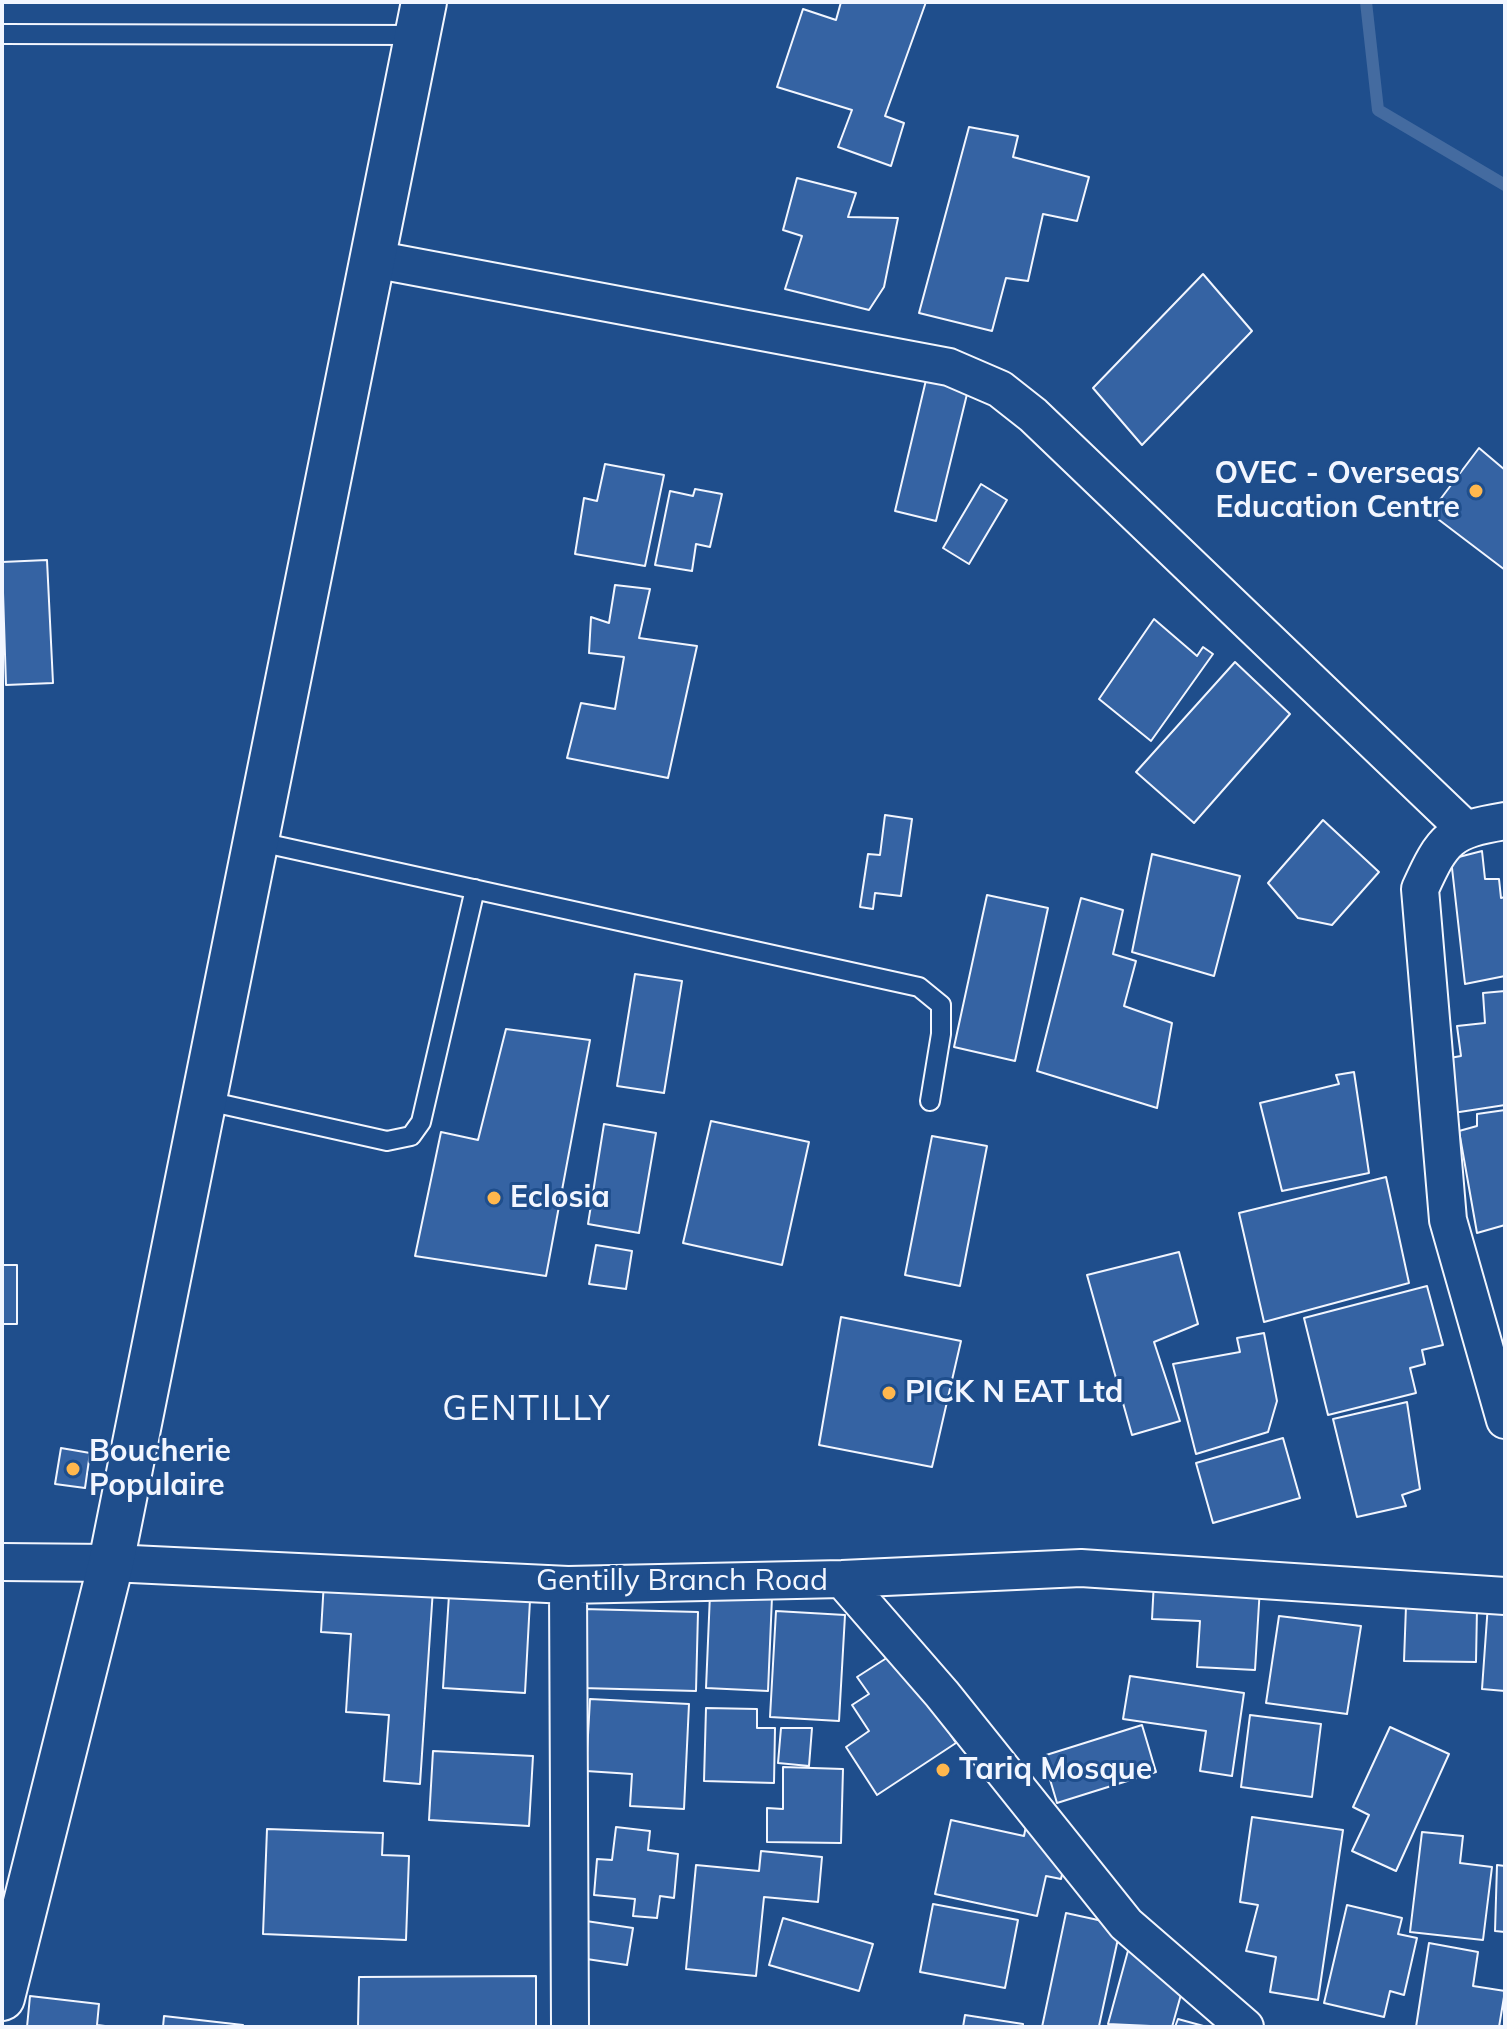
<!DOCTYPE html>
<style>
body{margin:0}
#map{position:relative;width:1507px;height:2029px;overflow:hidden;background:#1f4e8c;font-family:Mulish,sans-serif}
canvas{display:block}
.frame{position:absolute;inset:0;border:4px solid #f2f6ff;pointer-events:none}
</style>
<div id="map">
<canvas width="1507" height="2029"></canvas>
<div class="frame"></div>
</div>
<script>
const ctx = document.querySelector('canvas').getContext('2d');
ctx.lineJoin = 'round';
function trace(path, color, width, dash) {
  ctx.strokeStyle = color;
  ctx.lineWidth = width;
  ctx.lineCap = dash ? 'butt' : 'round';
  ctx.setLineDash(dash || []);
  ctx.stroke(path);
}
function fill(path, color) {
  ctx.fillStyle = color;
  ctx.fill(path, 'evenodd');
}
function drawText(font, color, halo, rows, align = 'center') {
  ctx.font = font + ' Mulish,sans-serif';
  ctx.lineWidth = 6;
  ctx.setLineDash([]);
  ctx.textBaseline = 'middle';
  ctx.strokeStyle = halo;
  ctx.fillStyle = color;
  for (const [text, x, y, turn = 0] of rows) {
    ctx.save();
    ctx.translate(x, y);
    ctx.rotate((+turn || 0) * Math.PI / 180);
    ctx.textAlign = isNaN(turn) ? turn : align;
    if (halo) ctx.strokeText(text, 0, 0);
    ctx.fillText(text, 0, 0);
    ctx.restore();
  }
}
const stream = new Path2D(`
 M 1366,2 L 1378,110 L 1505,185`);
const building = new Path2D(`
 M 841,2 L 926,2 L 885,116 L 904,123 L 891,166 L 838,147 L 852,110 L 777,87 L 803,9 L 836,20 Z
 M 969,127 L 1018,136 L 1013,157 L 1089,177 L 1077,221 L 1043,214 L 1028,281 L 1006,278 L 992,331 L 919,313 Z
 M 797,178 L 856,193 L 848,217 L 898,218 L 884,287 L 869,310 L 785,289 L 802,236 L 783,230 Z
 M 1203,274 L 1252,331 L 1142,445 L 1093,388 Z
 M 926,380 L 968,390 L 936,521 L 895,511 Z
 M 1479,448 L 1505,470 L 1505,570 L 1430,513 Z
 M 605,464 L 664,475 L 645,566 L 575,554 L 584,498 L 597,501 Z
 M 981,484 L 1007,500 L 969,564 L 943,548 Z
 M 695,489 L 722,494 L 710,547 L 696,544 L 692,571 L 655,565 L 670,491 L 693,496 Z
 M 47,560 L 53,683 L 6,685 L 2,562 Z
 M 615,585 L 650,589 L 639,638 L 697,646 L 668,778 L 567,758 L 581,703 L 615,709 L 624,657 L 589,653 L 591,617 L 609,623 Z
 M 1154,619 L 1197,656 L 1203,647 L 1213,654 L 1151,741 L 1099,699 Z
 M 1235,662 L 1290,714 L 1194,823 L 1136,772 Z
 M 885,815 L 912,819 L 901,896 L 875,893 L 873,909 L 860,907 L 868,854 L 880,855 Z
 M 1323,820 L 1379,872 L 1332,925 L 1298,918 L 1268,883 Z
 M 1482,851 L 1485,879 L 1499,879 L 1501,898 L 1505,897 L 1505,976 L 1465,984 L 1451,859 Z
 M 1152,854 L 1240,876 L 1214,976 L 1132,952 Z
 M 987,895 L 1048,908 L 1015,1061 L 954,1047 Z
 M 1081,898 L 1123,910 L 1113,954 L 1136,961 L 1124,1006 L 1172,1023 L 1157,1108 L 1037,1071 Z
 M 635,974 L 682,981 L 664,1093 L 617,1086 Z
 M 1505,991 L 1505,1105 L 1453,1113 L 1444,1059 L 1461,1056 L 1457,1026 L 1485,1023 L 1483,993 Z
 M 506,1029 L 590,1040 L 546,1276 L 415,1256 L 441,1132 L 478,1140 Z
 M 1354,1072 L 1369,1173 L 1282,1191 L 1260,1103 L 1339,1084 L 1336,1075 Z
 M 1505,1110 L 1505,1225 L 1477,1233 L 1459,1131 L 1477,1126 L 1477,1114 Z
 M 711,1121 L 809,1142 L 782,1265 L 683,1243 Z
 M 604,1124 L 656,1133 L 639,1233 L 588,1224 Z
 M 932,1136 L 987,1146 L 960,1286 L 905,1275 Z
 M 1386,1177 L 1409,1283 L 1264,1322 L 1239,1213 Z
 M 596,1245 L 632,1251 L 626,1289 L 589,1284 Z
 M 1179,1252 L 1198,1324 L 1154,1342 L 1180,1421 L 1132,1435 L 1087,1275 Z
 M 2,1265 L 17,1265 L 17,1324 L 2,1324 Z
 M 1427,1286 L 1443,1345 L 1422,1350 L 1425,1364 L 1410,1368 L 1416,1393 L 1328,1415 L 1304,1318 Z
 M 841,1317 L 961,1341 L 932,1467 L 819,1445 Z
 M 1264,1333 L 1277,1401 L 1268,1432 L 1196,1454 L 1173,1364 L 1240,1352 L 1237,1338 Z
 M 1407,1402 L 1420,1489 L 1402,1495 L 1406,1506 L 1357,1517 L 1333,1419 Z
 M 1283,1438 L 1300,1498 L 1213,1523 L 1196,1463 Z
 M 61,1448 L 90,1453 L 85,1488 L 55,1484 Z
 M 324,1581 L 433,1589 L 420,1784 L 384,1781 L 389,1715 L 346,1712 L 351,1634 L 321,1632 Z
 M 1154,1581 L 1260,1587 L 1255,1670 L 1197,1667 L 1200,1621 L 1152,1619 Z
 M 710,1594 L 772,1597 L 768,1691 L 706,1688 Z
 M 449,1595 L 530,1600 L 525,1693 L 443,1688 Z
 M 1488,1604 L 1505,1606 L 1505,1691 L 1482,1689 Z
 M 1406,1606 L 1477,1608 L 1476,1662 L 1404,1661 Z
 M 583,1609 L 698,1612 L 696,1691 L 582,1688 Z
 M 776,1611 L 845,1615 L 839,1721 L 770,1717 Z
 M 1279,1616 L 1361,1626 L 1347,1714 L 1266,1703 Z
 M 896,1652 L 956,1743 L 877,1795 L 846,1747 L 869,1731 L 852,1705 L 869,1694 L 857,1677 Z
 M 1130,1676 L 1244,1693 L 1232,1776 L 1200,1771 L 1206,1731 L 1123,1719 Z
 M 590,1699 L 689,1704 L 684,1809 L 630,1806 L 632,1774 L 586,1771 Z
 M 706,1708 L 757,1709 L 757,1728 L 775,1728 L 774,1783 L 704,1781 Z
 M 1250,1715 L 1321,1724 L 1312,1797 L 1241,1787 Z
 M 1142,1725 L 1156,1772 L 1057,1803 L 1043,1756 Z
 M 1390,1727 L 1449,1754 L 1396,1871 L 1352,1851 L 1369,1815 L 1353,1807 Z
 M 781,1728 L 812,1728 L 809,1766 L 778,1763 Z
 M 433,1751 L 533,1756 L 529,1826 L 429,1820 Z
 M 783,1767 L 843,1769 L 841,1843 L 767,1842 L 767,1808 L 783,1809 Z
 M 1252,1817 L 1343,1830 L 1318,2000 L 1270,1992 L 1276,1957 L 1246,1951 L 1258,1905 L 1240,1902 Z
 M 951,1820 L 1024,1836 L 1026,1826 L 1065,1861 L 1061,1879 L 1046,1876 L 1037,1916 L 935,1894 Z
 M 616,1827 L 650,1831 L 648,1850 L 678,1854 L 674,1898 L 660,1896 L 657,1918 L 633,1916 L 635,1899 L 594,1895 L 597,1859 L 612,1860 Z
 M 267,1829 L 383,1833 L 382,1855 L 409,1856 L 406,1940 L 263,1934 Z
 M 1422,1832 L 1463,1836 L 1460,1863 L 1492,1867 L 1483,1940 L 1410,1932 Z
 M 761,1851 L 822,1857 L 818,1902 L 764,1897 L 756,1976 L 686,1969 L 696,1865 L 759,1871 Z
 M 1497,1865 L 1505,1866 L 1505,1932 L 1495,1931 Z
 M 933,1904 L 1018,1920 L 1005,1988 L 920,1972 Z
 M 1347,1905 L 1402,1918 L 1398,1934 L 1417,1938 L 1404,1995 L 1390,1991 L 1384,2017 L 1324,2003 Z
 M 1066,1913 L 1121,1925 L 1099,2026 L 1102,2027 L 1042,2027 Z
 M 783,1918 L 873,1944 L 859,1991 L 769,1965 Z
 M 586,1921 L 633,1928 L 627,1965 L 580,1958 Z
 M 1429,1943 L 1478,1952 L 1473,1986 L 1505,1991 L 1499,2027 L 1416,2027 Z
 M 1129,1947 L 1182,1991 L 1172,2027 L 1108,2024 Z
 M 536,1976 L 536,2027 L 358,2027 L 359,1977 Z
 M 30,1996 L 99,2004 L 97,2025 L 113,2027 L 27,2027 Z
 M 965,2015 L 1023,2024 L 1023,2027 L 963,2027 Z
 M 164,2016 L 243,2025 L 243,2027 L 163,2027 Z
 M 1178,2019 L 1207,2027 L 1175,2027 Z`);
const lane = new Path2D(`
 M 2,34 L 417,35
 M 255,841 L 919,987 L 941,1005 L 941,1034 L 930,1101
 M 203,1100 L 387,1141 L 411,1136 L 421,1122 L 475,889`);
const street = new Path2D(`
 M 373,259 L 949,367 L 1000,389 L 1033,415 L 1464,828
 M 1505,821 C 1450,830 1443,838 1420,889 L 1448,1220 L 1505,1420
 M 2,1562 L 111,1563 L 568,1585 L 842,1579 L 1081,1568 L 1505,1596
 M 842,1579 L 942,1694 L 1126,1924 L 1245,2027
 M 568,1585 L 570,2027`);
const secondary = new Path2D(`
 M 2,1998 L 111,1563 L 424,2`);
const markers = [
 [1476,491,8,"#ffb74d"],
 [494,1198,8,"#ffb74d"],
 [889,1393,8,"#ffb74d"],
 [73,1469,8,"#ffb74d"],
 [943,1770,8,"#ffb74d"]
];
const poiNames = [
 ["OVEC - Overseas",1460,474,"right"],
 ["Education Centre",1460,508,"right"],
 ["Eclosia",510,1198],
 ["PICK N EAT Ltd",905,1393],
 ["Boucherie",89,1452],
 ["Populaire",89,1486],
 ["Tariq Mosque",959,1770]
];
const streetNames = [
 ["Gentilly Branch Road",682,1581]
];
const quarterNames = [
 ["GENTILLY",527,1410]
];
trace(stream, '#446ba0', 12);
fill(building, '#3563a3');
trace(building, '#f2f6ff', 2);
trace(lane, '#f2f6ff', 22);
trace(street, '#f2f6ff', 40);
trace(secondary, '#f2f6ff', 48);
trace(lane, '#1f4e8c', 18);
trace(street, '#1f4e8c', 36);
trace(secondary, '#1f4e8c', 44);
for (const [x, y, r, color] of markers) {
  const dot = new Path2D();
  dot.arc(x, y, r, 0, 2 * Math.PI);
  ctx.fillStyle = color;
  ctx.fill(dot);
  trace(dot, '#1f4e8c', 3);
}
drawText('bold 30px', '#f2f6ff', '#1f4e8c', poiNames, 'left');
drawText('30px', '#f2f6ff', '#1f4e8c', streetNames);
ctx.letterSpacing = '2px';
drawText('34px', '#f2f6ff', '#1f4e8c', quarterNames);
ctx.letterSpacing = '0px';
</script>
